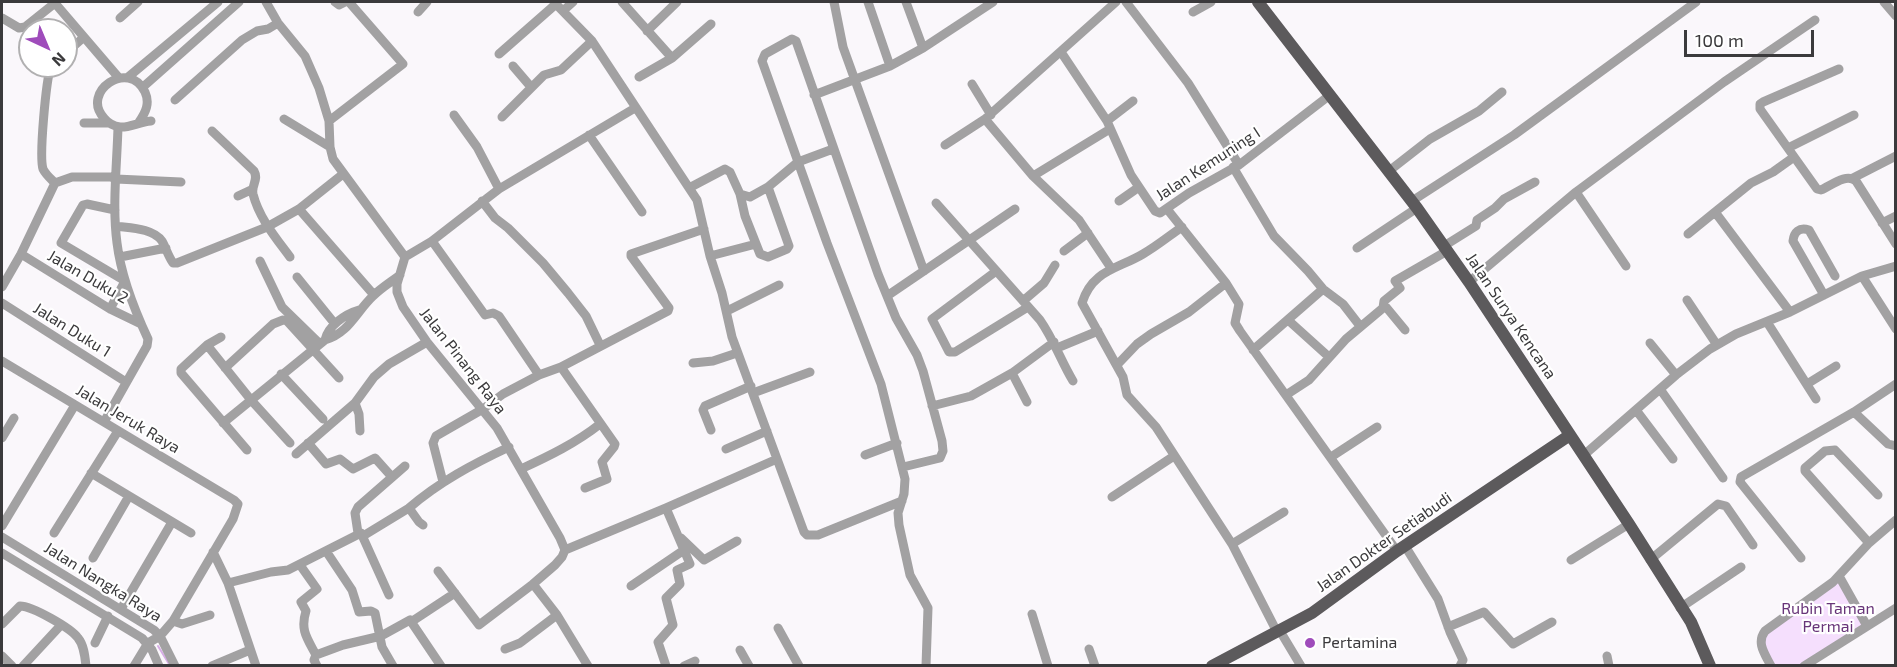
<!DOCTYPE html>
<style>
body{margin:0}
#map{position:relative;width:1897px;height:667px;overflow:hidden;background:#faf7fb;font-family:"Exo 2",sans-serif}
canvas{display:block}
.frame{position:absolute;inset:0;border:3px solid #3b3a3c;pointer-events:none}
.north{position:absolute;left:18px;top:18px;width:60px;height:60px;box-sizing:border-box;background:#fff;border:2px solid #b1b0b1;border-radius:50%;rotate:136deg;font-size:16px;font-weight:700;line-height:24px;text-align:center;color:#3b3a3c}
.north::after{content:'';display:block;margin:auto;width:21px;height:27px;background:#9f4cbb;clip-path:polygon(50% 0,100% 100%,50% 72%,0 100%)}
.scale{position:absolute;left:1684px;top:30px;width:130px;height:27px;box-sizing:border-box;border:3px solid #3b3a3c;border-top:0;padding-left:8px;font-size:18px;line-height:21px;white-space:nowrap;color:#3b3a3c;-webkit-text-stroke:4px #fff;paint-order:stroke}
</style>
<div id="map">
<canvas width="1897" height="667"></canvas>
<div class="frame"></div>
<div class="north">N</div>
<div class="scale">100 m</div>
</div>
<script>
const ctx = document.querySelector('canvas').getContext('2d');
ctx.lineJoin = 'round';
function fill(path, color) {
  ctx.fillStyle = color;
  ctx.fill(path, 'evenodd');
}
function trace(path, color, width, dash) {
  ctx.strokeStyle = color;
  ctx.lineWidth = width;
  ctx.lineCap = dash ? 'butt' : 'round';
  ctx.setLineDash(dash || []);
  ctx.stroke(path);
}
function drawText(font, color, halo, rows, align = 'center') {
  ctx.font = font + ' "Exo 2",sans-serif';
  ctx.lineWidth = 4.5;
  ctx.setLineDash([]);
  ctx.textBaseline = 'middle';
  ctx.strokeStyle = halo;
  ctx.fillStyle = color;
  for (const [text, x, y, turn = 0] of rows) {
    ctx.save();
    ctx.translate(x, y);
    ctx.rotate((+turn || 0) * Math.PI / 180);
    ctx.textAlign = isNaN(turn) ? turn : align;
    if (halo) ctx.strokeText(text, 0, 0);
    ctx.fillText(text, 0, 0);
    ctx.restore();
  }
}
const green = new Path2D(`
 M 1839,576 L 1867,626 L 1804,665 L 1771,665 L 1761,644 L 1765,631 Z`);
const stream = new Path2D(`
 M 158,646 L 169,664`);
const minor = new Path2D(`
 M 54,2 L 119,78
 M 266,2 L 278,23 L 305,56 L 319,88 L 329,121 L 330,147 L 333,159 L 405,257 L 397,284 L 397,292 L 403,307 L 427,342 L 497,428 L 560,538 L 565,550 L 562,557 L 555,565 L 533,584 L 557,615 L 588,666
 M 335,2 L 339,5 L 345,2
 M 554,2 L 592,41 L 697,200 L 710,256 L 722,293 L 732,337 L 804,532 L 807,535 L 818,535 L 902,501
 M 622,2 L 672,58
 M 834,2 L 843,47 L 924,271
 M 868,2 L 890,66
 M 906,2 L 923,48
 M 1126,2 L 1188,83 L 1239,165
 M 1884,2 L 1896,16
 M 564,10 L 573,2
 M 418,12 L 427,2
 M 1193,12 L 1211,2
 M 2,18 L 19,28 L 25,27 L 55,3
 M 120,18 L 138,2
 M 647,31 L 677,2
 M 1061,52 L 1107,121 L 1131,175 L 1155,211 L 1160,213 L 1189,193 L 1239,165 L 1330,95
 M 66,53 L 84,37
 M 499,54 L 556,4
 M 51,66 C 46,80 39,156 43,169 C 46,175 51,179 55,183
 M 513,66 L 531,87
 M 1839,69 L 1763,102 L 1760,104 L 1760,109 L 1817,189 L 1821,190 C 1832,185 1846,173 1856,181 L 1896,244
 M 639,77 L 672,58 L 711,24
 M 127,78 L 218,2
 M 972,84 L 991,115
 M 143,87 L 239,2
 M 814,95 L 890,66 L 923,48 L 993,2
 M 175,100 L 242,40 L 257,31 L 268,29 L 278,23
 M 454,115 L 477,147 L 499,189
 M 502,117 L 544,75 L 561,70 L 592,41
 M 284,119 L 330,147
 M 329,121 L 403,64 L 349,2
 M 1107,121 L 1133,101
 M 139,122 C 146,112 150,103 145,92 C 129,58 80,92 104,118 C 108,123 113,126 120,127 C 129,128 139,122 151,121
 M 84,123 L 108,123
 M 212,131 L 254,171 C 259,180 251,185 253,194 C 259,218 276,238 290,257
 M 589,135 L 642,212
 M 945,145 L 985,119
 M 1788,148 L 1854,115
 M 1233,167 L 1274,236 L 1308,271 L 1323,289 L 1343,304 L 1360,326
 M 1389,171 L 1430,139 L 1479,111 L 1502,92
 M 1033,176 L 1110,129
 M 1853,178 L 1896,156
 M 689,188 L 725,169 L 730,172 L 740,194 L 750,197 L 768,187 L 798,162 L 833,149
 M 1576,192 L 1626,266
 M 740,194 L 745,216 L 760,254 L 768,257 L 787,249 L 789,246 L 768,187
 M 238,196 L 253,189
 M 482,201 L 495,218 L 508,228 L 543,263 L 568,293 L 586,316 L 600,345
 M 1119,201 L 1139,187
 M 1412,201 L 1514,135 L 1696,2
 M 936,203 L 1040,320 C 1054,340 1061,361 1073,381
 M 299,209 L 374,295
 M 1167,209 L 1226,283 L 1239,304 L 1235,323 L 1240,331 L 1397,551
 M 1715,212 L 1751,183 L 1773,172 L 1794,157
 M 1882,223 L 1896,216
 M 116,226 C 130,228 153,228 162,241 C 166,248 168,256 173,263 L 177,263 L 267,227 L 299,209 L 343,174
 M 1182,227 C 1169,236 1157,246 1143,254 C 1118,269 1092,270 1082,303 L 1123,377 L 1127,395 L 1156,427 L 1232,544 L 1277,632
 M 1688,234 L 1715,212 L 1790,312
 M 432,241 L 485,315 L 493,313 L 499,316 L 539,375
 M 1444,246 L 1476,226 L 1477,220 L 1495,208 L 1504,199 L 1535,182
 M 1357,248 L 1417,208
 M 1064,251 L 1088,233
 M 21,254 L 110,309 L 141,324
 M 710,256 L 756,244
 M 120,257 L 166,248
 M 405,257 L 432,241 L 499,189 L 635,108
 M 260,261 L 282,307 L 320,344
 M 1111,268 L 1079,220 L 1033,176 L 985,119 L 1116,2
 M 995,272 L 932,319 L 949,352 L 955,352 L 1028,307
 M 1862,276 L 1896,329
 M 297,277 L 335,324
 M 1469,282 L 1576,192 L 1724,82 L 1815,20
 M 2,287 L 21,254 L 55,183 L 72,177 L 111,177 L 116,179 L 181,182
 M 1824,295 L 1793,241 C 1794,232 1799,227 1809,230 L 1835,276
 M 887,296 L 1015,209
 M 1687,300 L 1717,345
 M 1023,301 L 1044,283 L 1055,265
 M 2,303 L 126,382
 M 1383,308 L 1384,301 L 1400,288 L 1395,281 L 1447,251
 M 110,309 L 125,281 L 61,243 L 83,205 L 87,204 L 115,210
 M 727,311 L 779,285
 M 1288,320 L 1329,357
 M 1767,322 L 1816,399
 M 325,340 C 328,326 345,314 359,310
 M 1650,343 L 1676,375
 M 207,345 L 221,337
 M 1057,348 L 1098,331
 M 1253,350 L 1323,289
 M 2,361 L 234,500 L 238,504 L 233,519 L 173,621 L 160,636 L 148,643 L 134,666
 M 693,363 L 713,361 L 737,353
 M 1117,365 L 1137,344 L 1151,334 L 1189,312 L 1226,283
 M 561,367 L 615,444 L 614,447 L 602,462 L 607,479 L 585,488
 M 225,368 L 273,324 L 283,320 L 287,321 L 339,378
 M 1012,373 L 1027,402
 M 281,374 L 323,419
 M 1807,384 L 1836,366
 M 1660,389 L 1723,478
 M 753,393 L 810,372
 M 1286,395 L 1309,380 L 1346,339 L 1383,308 L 1386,307 L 1405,330
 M 355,403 L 359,414 L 360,431
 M 932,406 L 971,396 L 1012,373 L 1054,342
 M 1636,410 L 1673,459
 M 1854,412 L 1888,444 L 1896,446
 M 104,422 L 147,346 L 148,339 C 134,309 121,276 117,243 C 112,205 117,165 118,127
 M 223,423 L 325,340 C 349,333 356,312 373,296 C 381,288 391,282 400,275
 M 711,430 L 703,410 L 705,406 L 751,386
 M 2,438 L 14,418
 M 308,443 L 326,464 L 340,459 L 353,469 L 375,458 L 392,477
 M 726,449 L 767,431
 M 247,450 L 181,373 L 181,369 L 207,345 L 251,400 L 290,443
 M 296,454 L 355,403 L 374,377 L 389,364 L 427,342
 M 865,455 L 897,443
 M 1584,455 L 1676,375 L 1710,349 L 1736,334 L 1790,312 L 1862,276 L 1896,266
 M 1331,457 L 1377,427
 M 903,467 L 940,458 L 943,451 L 942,441 L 923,371 L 917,355 L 896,318 L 878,274 L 796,41 L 792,39 L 765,54 L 762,61 L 827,243 L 881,384 L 905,479 L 904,494 L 898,513 L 899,525 L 910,575 L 928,608 L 926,666
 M 521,469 C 549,456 576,443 600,424
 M 91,473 L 191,533
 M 443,482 L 433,443 L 436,436 L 483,409 L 503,394 L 539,375 L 561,367 L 668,311 L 669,308 L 631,256 L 631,254 L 704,229
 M 1112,497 L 1174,456
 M 423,525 L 419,522 L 409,508 C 439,482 473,464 509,447
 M 2,526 L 75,405
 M 54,533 L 118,431
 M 358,533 L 355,513 L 358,507 L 405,466
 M 363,536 L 409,508
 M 2,537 L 154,630 L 160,636 L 175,666
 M 681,538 L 704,560 L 737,541
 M 1869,543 L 1805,471 L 1805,468 L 1825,451 L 1835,450 L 1878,495
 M 1232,544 L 1284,512
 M 1405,546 L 1438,599 L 1450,632 L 1463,660 L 1460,666
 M 565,550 L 666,508 L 777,459
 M 326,551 L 352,590 L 359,612 L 371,611 L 375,613 L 382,647 L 393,666
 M 213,552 L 228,583 L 256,666
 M 2,553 L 142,638 L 152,650 L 159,666
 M 93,558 L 129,496
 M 1801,558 L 1740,482 L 1741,477 L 1854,412 L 1896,384
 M 1571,560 L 1629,524
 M 1650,560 L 1718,504 L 1726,506 L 1753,545
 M 300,565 L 317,589 L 301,602 L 306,611 C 300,630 307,638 316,655
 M 438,571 L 479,625 L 533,584
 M 1839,576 L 1867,626
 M 228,583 L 271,572 L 288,570 L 361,533 L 389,595
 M 631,586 L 684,550
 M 1680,608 L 1741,567
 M 121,609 L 172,522
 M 1032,614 L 1048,666
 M 173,621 L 182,624 L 210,615
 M 411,622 L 455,593
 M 2,624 L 20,606 C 32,606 71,628 78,638 C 84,645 85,657 86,666
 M 1448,627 L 1484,612 L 1513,644 L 1552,622
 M 778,628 L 799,666
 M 1280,631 L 1301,666
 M 95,643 L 108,616
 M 505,649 L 520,643 L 557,615
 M 1089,649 L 1095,666
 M 740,650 L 749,666
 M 2,656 L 12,666
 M 1607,656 L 1609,666
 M 23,666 L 61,625
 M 212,666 L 250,650
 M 317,666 L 314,660 L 316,655 L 343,645 L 381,636 L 410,620 L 441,666
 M 666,666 L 658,642 L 673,625 L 666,598 L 680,584 L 677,570 L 690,564 L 666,508
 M 684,666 L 695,661
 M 1771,666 C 1765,654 1756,643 1765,631 L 1833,582 L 1869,543 L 1896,520
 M 1804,666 L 1896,608`);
const major = new Path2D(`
 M 1258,2 L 1417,208 L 1469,282 L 1629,524 L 1691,622 L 1710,666
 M 1212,666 L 1312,613 L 1397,551 L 1570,435`);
const markers = [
 [1310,643,6,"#9f4cbb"]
];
const streetNames = [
 ["Jalan Kemuning I",1208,164,-33],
 ["Jalan Duku 2",88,277,30],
 ["Jalan Surya Kencana",1511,316,56],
 ["Jalan Duku 1",72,330,32],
 ["Jalan Pinang Raya",463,361,52],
 ["Jalan Jeruk Raya",128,419,31],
 ["Jalan Dokter Setiabudi",1384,542,-35],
 ["Jalan Nangka Raya",103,582,32]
];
const parkNames = [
 ["Rubin Taman",1828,609],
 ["Permai",1828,627]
];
const poiNames = [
 ["Pertamina",1322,643]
];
fill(green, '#f5dffd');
trace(stream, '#d6ace5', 2);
trace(minor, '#a2a1a2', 9);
trace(major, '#5c5a5c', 12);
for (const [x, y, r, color] of markers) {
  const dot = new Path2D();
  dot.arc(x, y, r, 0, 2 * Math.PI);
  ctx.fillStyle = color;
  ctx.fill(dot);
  trace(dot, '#fff', 2);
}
drawText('16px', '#3b3a3c', '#fff', streetNames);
drawText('16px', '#683579', '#fff', parkNames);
drawText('16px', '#3b3a3c', '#fff', poiNames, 'left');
</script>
